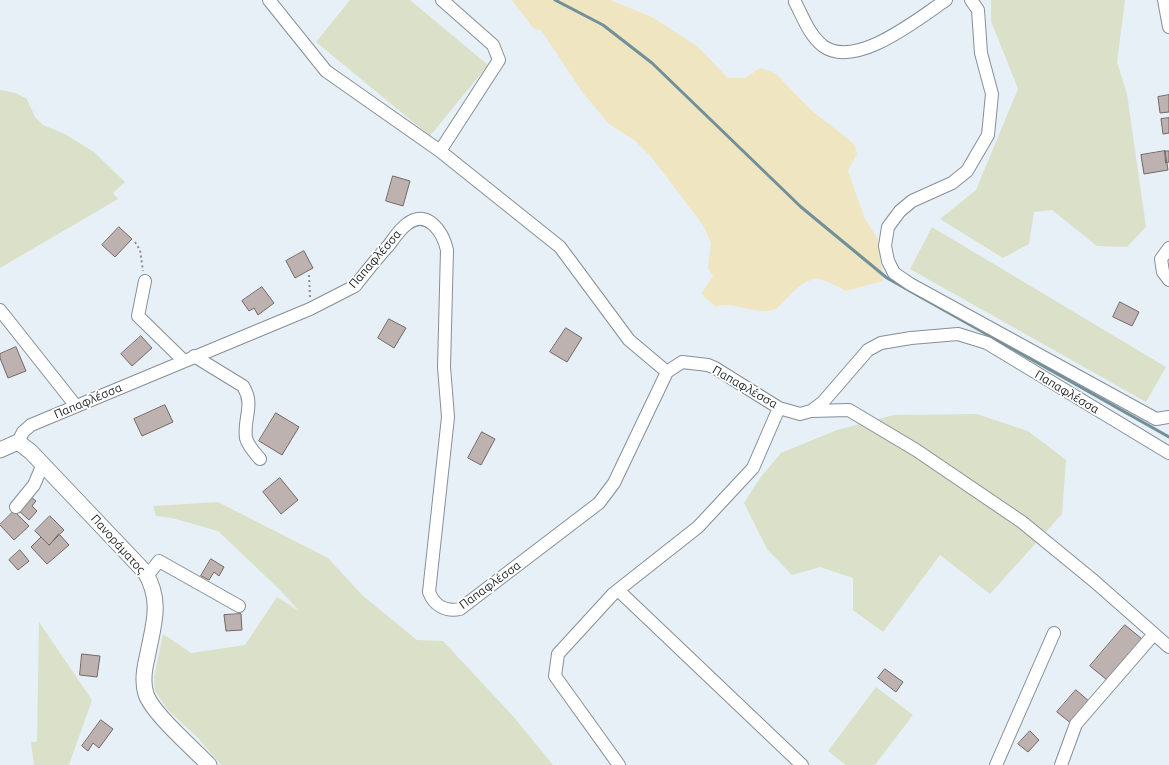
<!DOCTYPE html>
<meta charset="utf-8">
<style>
body{margin:0}
canvas{display:block;background:#e7f0f7}
</style>
<canvas width="1169" height="765"></canvas>
<script>
const ctx = document.querySelector('canvas').getContext('2d');
ctx.lineJoin = 'round';
function fill(path, color) {
  ctx.fillStyle = color;
  ctx.fill(path, 'evenodd');
}
function trace(path, color, width, dash) {
  ctx.strokeStyle = color;
  ctx.lineWidth = width;
  ctx.lineCap = dash ? 'butt' : 'round';
  ctx.setLineDash(dash || []);
  ctx.stroke(path);
}
function drawText(font, color, halo, rows, align = 'center') {
  ctx.font = font + ' Ubuntu,sans-serif';
  ctx.lineWidth = 3.5;
  ctx.setLineDash([]);
  ctx.textBaseline = 'middle';
  ctx.strokeStyle = halo;
  ctx.fillStyle = color;
  for (const [text, x, y, turn = 0] of rows) {
    ctx.save();
    ctx.translate(x, y);
    ctx.rotate((+turn || 0) * Math.PI / 180);
    ctx.textAlign = isNaN(turn) ? turn : align;
    if (halo) ctx.strokeText(text, 0, 0);
    ctx.fillText(text, 0, 0);
    ctx.restore();
  }
}
const green = new Path2D(`
 M 350,0 L 410,0 L 488,65 L 430,136 L 316,42 Z
 M 991,0 L 1125,0 L 1117,62 L 1127,94 L 1146,227 L 1127,247 L 1097,246 L 1052,210 L 1034,212 L 1029,244 L 1003,258 L 940,219 L 976,190 L 1018,89 L 991,21 Z
 M 0,90 L 16,93 L 27,99 L 35,117 L 43,125 L 65,134 L 94,152 L 125,182 L 113,193 L 118,199 L 0,268 Z
 M 932,227 L 1166,367 L 1146,402 L 910,269 Z
 M 977,414 L 1028,431 L 1066,460 L 1062,514 L 990,594 L 940,555 L 883,632 L 853,610 L 853,578 L 820,567 L 792,575 L 767,549 L 744,503 L 760,478 L 781,453 L 837,430 L 894,415 Z
 M 218,502 L 328,558 L 362,595 L 417,640 L 443,641 L 513,716 L 553,765 L 221,765 L 198,738 L 168,710 L 155,691 L 154,677 L 163,634 L 191,653 L 245,645 L 277,597 L 299,611 L 281,591 L 218,531 L 172,518 L 156,516 L 153,506 Z
 M 39,622 L 92,700 L 69,765 L 34,765 L 31,742 L 37,742 Z
 M 876,687 L 913,715 L 875,765 L 846,765 L 828,751 Z`);
const sand = new Path2D(`
 M 512,0 L 610,0 L 652,17 L 697,46 L 728,78 L 745,78 L 760,68 L 775,73 L 812,111 L 847,138 L 855,146 L 857,154 L 848,171 L 865,219 L 878,239 L 883,281 L 846,291 C 815,274 810,274 785,300 C 781,303 778,309 773,310 C 755,315 729,300 716,307 L 701,294 L 713,276 L 708,268 L 711,243 L 703,225 L 652,158 L 634,140 L 609,124 L 583,93 L 541,30 L 534,29 Z`);
const stream = new Path2D(`
 M 555,0 L 603,25 L 652,63 L 801,207 L 887,278 L 1169,437`);
const building = new Path2D(`
 M 1169,95 L 1169,112 L 1160,113 L 1158,97 Z
 M 1169,118 L 1169,133 L 1163,134 L 1161,119 Z
 M 1165,151 L 1168,170 L 1144,174 L 1141,155 Z
 M 1165,151 L 1169,151 L 1169,162 L 1166,163 Z
 M 393,176 L 410,181 L 403,206 L 386,201 Z
 M 119,227 L 132,239 L 115,257 L 102,245 Z
 M 304,251 L 313,268 L 295,278 L 286,261 Z
 M 262,287 L 274,303 L 258,315 L 254,308 L 249,311 L 242,301 Z
 M 1120,302 L 1139,312 L 1132,326 L 1113,317 Z
 M 389,319 L 406,328 L 394,348 L 378,338 Z
 M 566,328 L 582,338 L 567,362 L 550,352 Z
 M 141,336 L 152,348 L 132,366 L 121,354 Z
 M 16,347 L 26,371 L 8,378 L 0,358 L 0,354 Z
 M 165,405 L 173,422 L 142,436 L 134,419 Z
 M 276,413 L 299,427 L 282,455 L 259,441 Z
 M 482,432 L 495,439 L 481,465 L 468,458 Z
 M 280,478 L 298,500 L 281,514 L 263,492 Z
 M 31,497 L 36,501 L 32,506 L 37,511 L 29,520 L 19,511 Z
 M 14,511 L 29,526 L 14,540 L 0,525 Z
 M 50,516 L 64,530 L 49,545 L 35,531 Z
 M 59,534 L 69,545 L 47,564 L 31,547 L 41,537 L 49,545 Z
 M 20,550 L 29,561 L 18,570 L 9,560 Z
 M 211,559 L 224,567 L 219,576 L 214,572 L 209,580 L 201,576 Z
 M 241,614 L 242,630 L 226,631 L 224,615 Z
 M 1125,625 L 1142,639 L 1107,680 L 1090,666 Z
 M 82,654 L 100,656 L 97,677 L 80,675 Z
 M 885,669 L 903,682 L 896,692 L 878,678 Z
 M 1076,690 L 1090,702 L 1072,724 L 1057,712 Z
 M 101,720 L 113,729 L 99,748 L 93,743 L 88,751 L 82,746 Z
 M 1030,731 L 1039,740 L 1028,752 L 1018,744 Z`);
const path = new Path2D(`
 M 135,242 L 140,250 L 143,271
 M 309,275 L 310,298`);
const minor = new Path2D(`
 M 269,0 L 326,71 L 440,151 L 560,247 L 629,340 L 667,372
 M 971,0 L 978,10 L 981,53 L 992,94 L 988,135 L 967,171 L 952,183 L 912,201 L 900,211 L 888,227 L 885,246 L 888,261 L 894,273 L 910,284 L 1156,419 L 1169,417
 M 1164,0 L 1169,27
 M 795,2 C 803,17 809,35 823,46 C 856,70 919,18 946,0
 M 440,151 L 499,60 L 493,45 L 442,0
 M 1169,248 L 1161,259 L 1163,272 L 1169,280
 M 145,281 L 138,316 L 184,361
 M 0,310 L 76,406
 M 194,356 L 243,386 C 255,405 243,418 246,438 C 248,446 255,453 260,459
 M 811,411 L 849,410 L 916,450 L 1022,522 L 1094,581 L 1169,647
 M 18,442 L 23,432 L 31,425 L 310,309 L 355,286 C 366,272 377,258 389,245 C 394,238 400,229 407,224 C 427,208 443,232 447,250 L 444,367 L 448,417 L 429,592 C 434,605 445,612 460,609 L 599,503 L 614,483 L 667,372 L 682,362 L 708,365 L 715,368 L 779,408 L 800,414 L 811,411 L 823,402 L 868,350 L 881,343 L 911,338 L 958,334 L 987,343 L 1169,453
 M 16,507 L 34,485 L 43,464
 M 147,576 L 159,561 L 239,606
 M 618,590 L 802,765
 M 619,765 L 555,676 L 558,654 L 613,594 L 698,527 L 753,468 L 779,408
 M 996,765 L 1054,633
 M 1061,765 L 1076,724 L 1154,634`);
const major = new Path2D(`
 M 0,450 L 18,442 L 31,452 L 145,572 C 163,602 153,626 147,658 C 144,670 142,682 146,694 C 152,713 194,749 209,765`);
const streetNames = [
 ["Παπαφλέσσα",375,259,-49],
 ["Παπαφλέσσα",745,387,30],
 ["Παπαφλέσσα",1067,392,31],
 ["Παπαφλέσσα",88,401,-23],
 ["Πανοράματος",118,544,48],
 ["Παπαφλέσσα",490,585,-36]
];
fill(green, '#dae1c8');
fill(sand, '#efe5c0');
trace(stream, '#719099', 3);
fill(building, '#beb2b0');
trace(building, '#726866', 1);
trace(minor, '#868f95', 14);
trace(major, '#868f95', 17);
trace(path, '#898f94', 2, [2, 3]);
trace(minor, '#fff', 12);
trace(major, '#fff', 15);
drawText('12px', '#191c1e', '#fff', streetNames);
</script>
